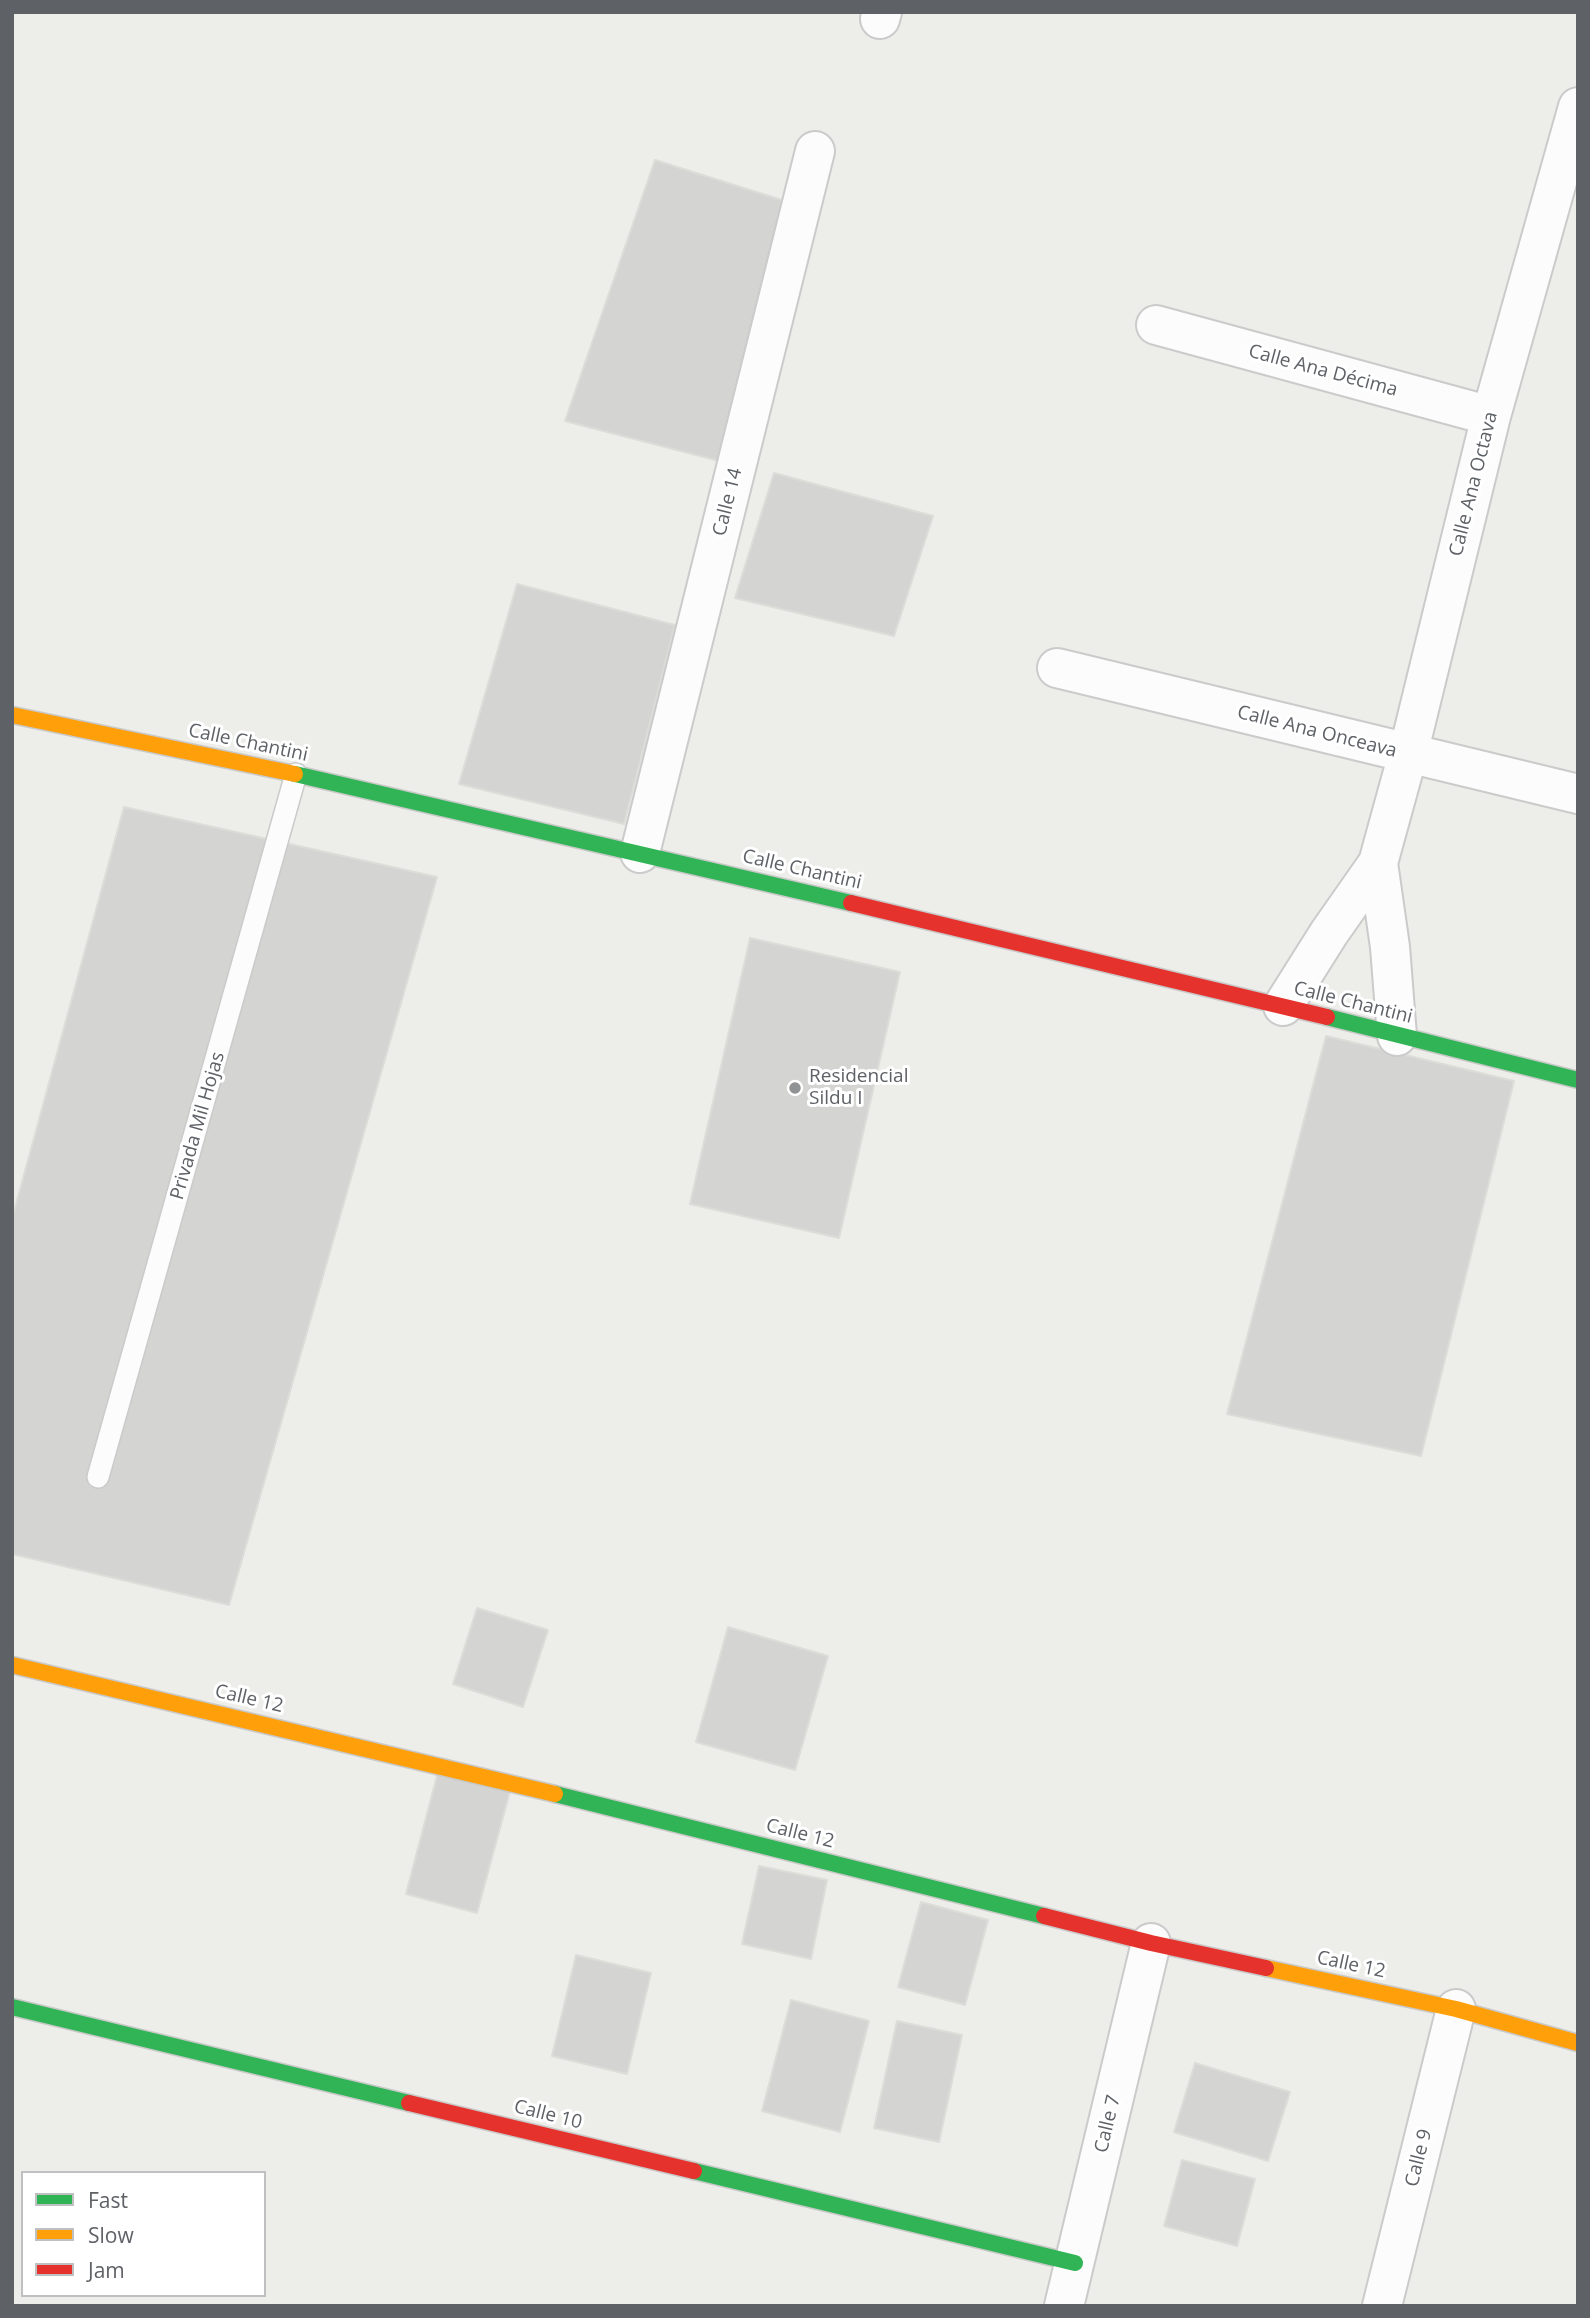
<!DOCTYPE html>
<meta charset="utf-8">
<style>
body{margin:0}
#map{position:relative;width:1590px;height:2318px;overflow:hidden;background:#edede9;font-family:"Open Sans",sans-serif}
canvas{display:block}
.frame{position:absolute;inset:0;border:14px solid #5e6166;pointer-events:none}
.legend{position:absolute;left:21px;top:2171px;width:245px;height:126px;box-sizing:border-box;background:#fff;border:2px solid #bfc0c2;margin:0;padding:9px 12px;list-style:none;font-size:21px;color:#5e6166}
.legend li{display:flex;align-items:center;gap:14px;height:35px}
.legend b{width:35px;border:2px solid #bfc0c2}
</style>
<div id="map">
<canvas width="1590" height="2318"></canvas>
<div class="frame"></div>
<ul class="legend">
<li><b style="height:9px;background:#30b455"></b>Fast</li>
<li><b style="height:9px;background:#ff9f0a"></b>Slow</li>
<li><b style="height:9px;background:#e5322d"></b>Jam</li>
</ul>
</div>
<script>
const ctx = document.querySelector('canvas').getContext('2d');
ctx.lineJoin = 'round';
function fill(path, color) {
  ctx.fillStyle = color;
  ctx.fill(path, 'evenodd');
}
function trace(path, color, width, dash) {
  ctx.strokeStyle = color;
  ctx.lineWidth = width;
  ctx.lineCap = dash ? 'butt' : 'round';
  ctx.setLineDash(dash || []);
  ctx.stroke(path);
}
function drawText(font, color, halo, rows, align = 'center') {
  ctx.font = font + ' "Open Sans",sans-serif';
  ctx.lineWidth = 6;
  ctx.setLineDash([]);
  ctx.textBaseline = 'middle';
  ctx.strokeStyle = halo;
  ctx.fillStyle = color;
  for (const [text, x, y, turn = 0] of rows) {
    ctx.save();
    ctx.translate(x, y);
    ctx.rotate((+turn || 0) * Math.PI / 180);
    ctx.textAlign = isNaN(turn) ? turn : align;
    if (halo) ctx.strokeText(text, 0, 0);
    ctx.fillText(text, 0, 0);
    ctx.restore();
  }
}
const building = new Path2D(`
 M 655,160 L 785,201 L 723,462 L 565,421 Z
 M 774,473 L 933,516 L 894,636 L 735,598 Z
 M 517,584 L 675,625 L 624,824 L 459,784 Z
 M 124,807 L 437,877 L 229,1605 L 12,1554 L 12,1219 Z
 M 750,938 L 900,972 L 839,1238 L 690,1204 Z
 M 1326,1036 L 1514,1081 L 1421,1456 L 1227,1414 Z
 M 477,1608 L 548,1630 L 523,1707 L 453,1684 Z
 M 728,1627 L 828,1656 L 795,1770 L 696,1742 Z
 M 438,1772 L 510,1791 L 477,1913 L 406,1894 Z
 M 759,1866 L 827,1880 L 811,1959 L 742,1944 Z
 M 921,1902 L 988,1920 L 965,2005 L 898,1987 Z
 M 576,1955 L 651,1973 L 627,2074 L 552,2056 Z
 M 791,2000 L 869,2021 L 840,2132 L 762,2111 Z
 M 897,2021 L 962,2035 L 939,2142 L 874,2128 Z
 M 1195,2063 L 1290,2092 L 1268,2161 L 1174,2132 Z
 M 1182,2160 L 1255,2179 L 1237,2246 L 1164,2226 Z`);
const lane = new Path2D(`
 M 98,1477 L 296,774`);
const street = new Path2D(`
 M 880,19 L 882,12
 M 1156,325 L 1491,416
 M 1057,668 L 1578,794
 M 640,853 L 815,151
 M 1378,863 L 1390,947 L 1397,1036
 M 1283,1006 L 1329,933 L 1378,863 L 1408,754 L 1491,416 L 1578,107
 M 1064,2306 L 1151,1943
 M 1382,2306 L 1456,2009`);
const fast = new Path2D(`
 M 295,774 L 851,903
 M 1327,1017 L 1578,1080
 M 555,1794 L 1044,1916
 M 12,2007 L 409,2103
 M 694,2171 L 1075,2263`);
const slow = new Path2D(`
 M 12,715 L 295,774
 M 12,1665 L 555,1794
 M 1266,1968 L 1456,2009 L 1578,2043`);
const jam = new Path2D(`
 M 851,903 L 1327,1017
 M 1044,1916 L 1151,1943 L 1266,1968
 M 409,2103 L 694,2171`);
const markers = [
 [795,1088,7,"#909294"]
];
const streetNames = [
 ["Calle Ana Décima",1323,371,15],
 ["Calle Ana Octava",1474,484,-76],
 ["Calle 14",728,502,-76],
 ["Calle Ana Onceava",1317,732,14],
 ["Calle Chantini",248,743,12],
 ["Calle Chantini",802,870,13],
 ["Calle Chantini",1353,1003,14],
 ["Privada Mil Hojas",198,1126,-74],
 ["Calle 12",249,1699,13],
 ["Calle 12",800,1834,14],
 ["Calle 12",1351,1965,12],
 ["Calle 10",548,2115,14],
 ["Calle 7",1108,2124,-77],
 ["Calle 9",1419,2158,-76]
];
const poiNames = [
 ["Residencial",809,1077],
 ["Sildu I",809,1099]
];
fill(building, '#d4d4d2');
trace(building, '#dcdcd8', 2);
trace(lane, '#cacbca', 24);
trace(street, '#cacbca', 42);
trace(fast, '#c9c9c9', 19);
trace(slow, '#c9c9c9', 19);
trace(jam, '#c9c9c9', 19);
trace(lane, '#fcfcfc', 21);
trace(street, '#fcfcfc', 38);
trace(fast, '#30b455', 16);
trace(slow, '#ff9f0a', 16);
trace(jam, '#e5322d', 16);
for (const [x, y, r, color] of markers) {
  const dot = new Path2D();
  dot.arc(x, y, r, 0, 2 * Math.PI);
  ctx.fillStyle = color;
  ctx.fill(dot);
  trace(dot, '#fff', 2.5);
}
drawText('19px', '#5e6166', '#fff', streetNames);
drawText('19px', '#5e6166', '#fff', poiNames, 'left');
</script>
